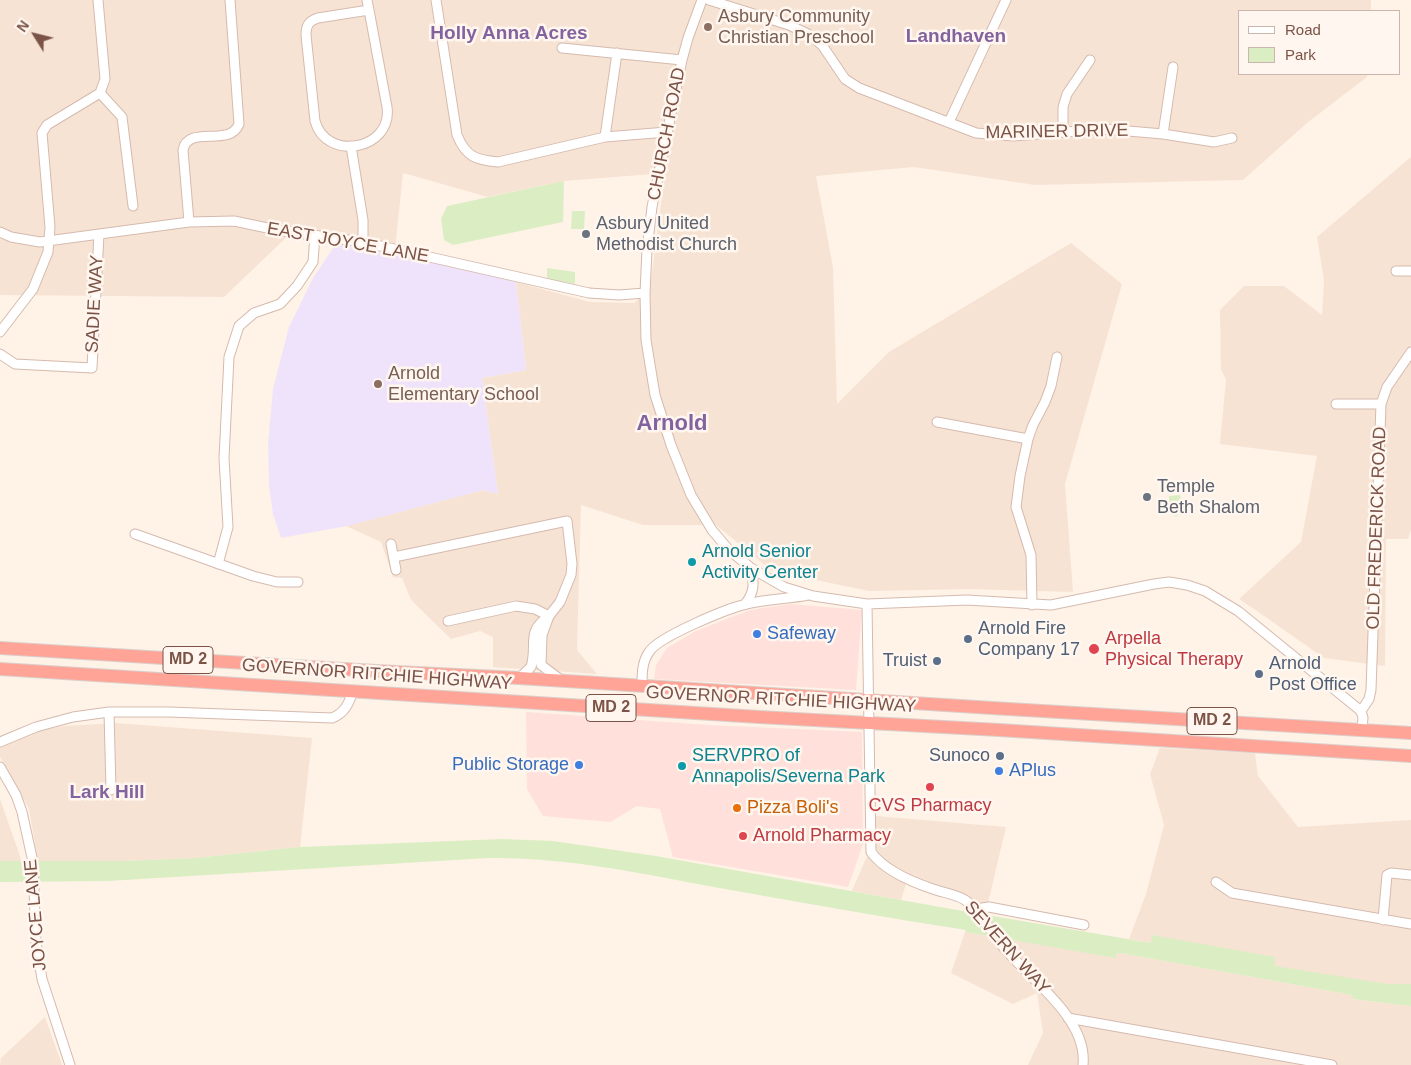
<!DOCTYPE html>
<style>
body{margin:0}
#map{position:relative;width:1411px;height:1065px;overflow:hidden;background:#fff2e7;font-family:Arial,sans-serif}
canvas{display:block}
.legend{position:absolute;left:1238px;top:10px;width:162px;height:65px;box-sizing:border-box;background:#fff7ef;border:1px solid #cbb5ac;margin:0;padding:6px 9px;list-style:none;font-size:15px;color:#7c5347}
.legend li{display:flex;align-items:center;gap:10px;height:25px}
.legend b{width:25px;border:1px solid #cbb5ac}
.north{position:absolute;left:10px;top:10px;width:50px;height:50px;-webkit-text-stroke:4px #fff7ef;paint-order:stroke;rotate:306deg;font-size:14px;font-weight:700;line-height:20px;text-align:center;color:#7c5347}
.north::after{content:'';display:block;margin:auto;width:18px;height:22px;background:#7c5347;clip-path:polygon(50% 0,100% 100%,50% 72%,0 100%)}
</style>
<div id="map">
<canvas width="1411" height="1065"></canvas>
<ul class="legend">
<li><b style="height:6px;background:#fff"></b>Road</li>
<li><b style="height:14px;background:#dbeec3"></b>Park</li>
</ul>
<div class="north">N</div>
</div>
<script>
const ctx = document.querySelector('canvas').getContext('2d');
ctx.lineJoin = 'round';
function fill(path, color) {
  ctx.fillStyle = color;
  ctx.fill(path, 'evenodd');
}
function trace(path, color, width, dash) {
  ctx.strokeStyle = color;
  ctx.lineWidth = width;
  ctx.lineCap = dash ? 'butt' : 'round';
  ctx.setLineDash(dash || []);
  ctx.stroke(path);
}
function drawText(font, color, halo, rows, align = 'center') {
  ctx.font = font + ' Arial,sans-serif';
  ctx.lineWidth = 5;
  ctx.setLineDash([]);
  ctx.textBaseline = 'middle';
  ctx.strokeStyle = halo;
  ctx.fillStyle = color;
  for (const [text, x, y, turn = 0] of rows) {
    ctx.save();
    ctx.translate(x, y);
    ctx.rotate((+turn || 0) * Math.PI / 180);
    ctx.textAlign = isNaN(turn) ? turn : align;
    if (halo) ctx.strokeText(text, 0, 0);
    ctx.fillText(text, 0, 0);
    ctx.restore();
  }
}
const residential = new Path2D(`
 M 0,0 L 1371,0 L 1371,11 L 1240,11 L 1240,74 L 1367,74 L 1367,77 L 1307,123 L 1243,180 L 1035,185 L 914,167 L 816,176 L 833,267 L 837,404 L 889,352 L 1071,243 L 1122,284 L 1065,484 L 1073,592 L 969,589 L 869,591 L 772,571 L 716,525 L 643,525 L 581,505 L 577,650 L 597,674 L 493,667 L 493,637 L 480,631 L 451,639 L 411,600 L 402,578 L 393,577 L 381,542 L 346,526 L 483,490 L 498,494 L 482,378 L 526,370 L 516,282 L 590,302 L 634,303 L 650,288 L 665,173 L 564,181 L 488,197 L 403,173 L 395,249 L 292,232 L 224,297 L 0,295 Z
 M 1411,157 L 1411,530 L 1408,539 L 1386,539 L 1385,666 L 1324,658 L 1257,611 L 1239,599 L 1301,542 L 1317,456 L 1220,444 L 1226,379 L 1221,370 L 1220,310 L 1244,286 L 1284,286 L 1322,315 L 1324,280 L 1317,237 Z
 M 116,723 L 312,738 L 300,847 L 195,858 L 123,861 L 38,861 L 29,809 L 0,757 L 0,746 L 34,732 L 64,726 Z
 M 1160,748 L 1255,753 L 1258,776 L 1298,827 L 1411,820 L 1411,986 L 1384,987 L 1129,939 L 1146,894 L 1164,825 L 1150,774 Z
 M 0,799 L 19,853 L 21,861 L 0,861 Z
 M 876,816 L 1006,827 L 985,916 L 951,891 L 912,875 L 892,865 L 880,855 L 875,846 L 874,831 Z
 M 867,856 L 876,866 L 906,884 L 901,900 L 852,891 Z
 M 965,932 L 1116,957 L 1117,953 L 1120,953 L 1352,995 L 1353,999 L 1411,1006 L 1411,1065 L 1028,1065 L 1043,1033 L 1037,993 L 1013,1004 L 951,973 Z
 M 45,1017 L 62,1065 L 0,1065 L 1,1058 Z`);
const commercial = new Path2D(`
 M 791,604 L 862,610 L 856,690 L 654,679 L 656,665 L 667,648 L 696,631 L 750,610 Z
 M 526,712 L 709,725 L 862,732 L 863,844 L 848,887 L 673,857 L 660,809 L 637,806 L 610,822 L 543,816 L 527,789 Z`);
const education = new Path2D(`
 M 340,238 L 516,282 L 526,370 L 482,378 L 498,494 L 483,490 L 347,526 L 281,538 L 273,514 L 269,485 L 268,444 L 273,389 L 289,327 L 313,278 Z`);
const green = new Path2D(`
 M 564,181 L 563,222 L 453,245 L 444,240 L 441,219 L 447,206 Z
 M 572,211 L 585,211 L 584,229 L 571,229 Z
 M 547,268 L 575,272 L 575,284 L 547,279 Z
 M 1180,495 C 1183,505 1184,510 1176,517 L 1169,512 L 1169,496 Z
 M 503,839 L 553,841 L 656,856 L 940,907 L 1151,943 L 1152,935 L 1275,957 L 1275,966 L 1388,984 L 1411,984 L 1411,1006 L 1353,999 L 1352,995 L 1120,953 L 1117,953 L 1116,958 L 965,932 L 966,930 C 882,917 798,902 714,887 C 639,873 565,857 488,858 L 108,881 L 0,882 L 0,861 L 123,861 L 195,858 L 300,847 Z`);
const minor = new Path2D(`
 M 367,0 L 369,10
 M 436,0 L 457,135 C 466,157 476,160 498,162 L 605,137 L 667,132
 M 702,0 L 688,38 L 682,60 L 652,207 L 647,250 L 645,293 L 646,340 L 655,395 L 671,445 L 691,495 L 712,530 L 728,549 L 751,568 L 784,587 L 813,596 L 867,604 L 967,600 L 1051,605 L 1154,584 L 1169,582 L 1187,585 L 1205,591 L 1238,611 L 1361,711 L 1363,718 L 1362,729
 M 709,0 L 789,25 L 808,34 L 822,45 L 845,79 L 859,88 L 976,133 L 1013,136 L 1105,129 L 1163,134 L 1214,142 L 1232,138
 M 369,10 L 387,107 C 393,150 326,162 315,121 L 306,35 C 306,25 309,21 318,18 Z
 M 562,48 L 682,60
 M 100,93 L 122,117 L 133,206
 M 949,122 L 1006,0
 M 1063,132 L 1063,107 L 1067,94 L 1090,60
 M 1163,134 L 1173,67
 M 605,137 L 617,53
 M 351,146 L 363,220 L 363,242
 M 189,222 L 183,150 C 188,124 230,148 239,124 L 230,0
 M 0,232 L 11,237 L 40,242 L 189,222 L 234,221 L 277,230 L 363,242 L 589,293 L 619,295 L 645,293
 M 1396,271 L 1411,271
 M 0,332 L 33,289 L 48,252 L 50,227 L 42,133 L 47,125 L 100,93 L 105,79 L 98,0
 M 0,354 L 15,364 L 92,368 L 99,234
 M 1336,404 L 1381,404
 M 937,422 L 1028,439
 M 135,534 L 253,576 L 277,582 L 298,582
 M 391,544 L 396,570
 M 394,557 L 567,521 L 572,564 L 571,575 L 560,602 L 549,616 L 542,635 L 541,665 L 561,680
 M 218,564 L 228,527 L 224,458 L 229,357 L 239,326 L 254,313 L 280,304 L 297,286 L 313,262 L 315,235
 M 745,604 C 755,592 754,583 751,568
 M 867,604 L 871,852 C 884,870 912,882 933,889 C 944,893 956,894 965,900 C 980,911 992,933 1004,948 C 1030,979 1088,1019 1083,1065
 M 1032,605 L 1031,555 L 1016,507 L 1020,476 L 1028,439 L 1033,425 L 1045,402 L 1051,386 L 1057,357
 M 448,621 L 516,606 L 535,609 L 549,616
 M 519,678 L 531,667 C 538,644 525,632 549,616
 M 642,685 C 642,674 642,662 649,652 C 658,637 728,608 747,604 C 767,599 788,599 808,595
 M 1361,711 L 1369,699 L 1371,690 L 1381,404 L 1387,387 L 1411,352
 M 109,712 L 111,790
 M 0,742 L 36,727 L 73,717 L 109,712 L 169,712 L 332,718 C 345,713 349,703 353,691
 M 0,767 L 16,795 L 22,812 L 33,862 L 36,942 L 42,979 L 70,1065
 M 1216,882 L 1232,893 L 1411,924
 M 975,909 L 989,907 L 1084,925
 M 1383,920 L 1387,875 L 1391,873 L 1411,875
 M 1068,1018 L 1332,1065`);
const highway = new Path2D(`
 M 0,648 L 376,671 L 519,678 L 992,708 L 1411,733
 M 0,669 L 759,717 L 999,730 L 1411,756`);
const markers = [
 [708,27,5,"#8d6e63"],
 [586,234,5,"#6b7280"],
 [378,384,5,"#8d6e63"],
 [1147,497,5,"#6b7280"],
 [692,562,5,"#0f9aa8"],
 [757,634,5,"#3f7fe0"],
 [968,639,5,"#5c6f8a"],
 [1094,649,6,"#e0444e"],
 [937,661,5,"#5c6f8a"],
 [1259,674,5,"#5c6f8a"],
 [1000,756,5,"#5c6f8a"],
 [579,765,5,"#3f7fe0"],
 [682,766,5,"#0f9aa8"],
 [999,771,5,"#3f7fe0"],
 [930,787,5,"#e0444e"],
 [737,808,5,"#e8710a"],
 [743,836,5,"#e0444e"]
];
const shields = [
 [188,660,50],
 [611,708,50],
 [1212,721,50]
];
const shieldNames = [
 ["MD 2",188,660],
 ["MD 2",611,708],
 ["MD 2",1212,721]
];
const educationNames = [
 ["Asbury Community",718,17],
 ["Christian Preschool",718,38],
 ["Arnold",388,374],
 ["Elementary School",388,395]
];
const streetNames = [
 ["MARINER DRIVE",1057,132,-1],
 ["CHURCH ROAD",667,134,-79],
 ["EAST JOYCE LANE",348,243,10],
 ["SADIE WAY",95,304,-87],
 ["OLD FREDERICK ROAD",1377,528,-88],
 ["GOVERNOR RITCHIE HIGHWAY",377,675,4],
 ["GOVERNOR RITCHIE HIGHWAY",781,700,3],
 ["JOYCE LANE",36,915,-95],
 ["SEVERN WAY",1007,948,48]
];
const worshipNames = [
 ["Asbury United",596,224],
 ["Methodist Church",596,245],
 ["Temple",1157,487],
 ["Beth Shalom",1157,508]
];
const cultureNames = [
 ["Arnold Senior",702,552],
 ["Activity Center",702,573],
 ["SERVPRO of",692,756],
 ["Annapolis/Severna Park",692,777]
];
const serviceNames = [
 ["Arnold Fire",978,629],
 ["Company 17",978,650],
 ["Truist",927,661,"right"],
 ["Arnold",1269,664],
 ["Post Office",1269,685],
 ["Sunoco",990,756,"right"]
];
const shopNames = [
 ["Safeway",767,634],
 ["Public Storage",569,765,"right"],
 ["APlus",1009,771]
];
const healthNames = [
 ["Arpella",1105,639],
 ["Physical Therapy",1105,660],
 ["CVS Pharmacy",930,806,"center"],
 ["Arnold Pharmacy",753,836]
];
const foodNames = [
 ["Pizza Boli's",747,808]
];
const neighbourhoodNames = [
 ["Holly Anna Acres",509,34],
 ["Landhaven",956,37],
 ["Lark Hill",107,793]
];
const districtNames = [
 ["Arnold",672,424]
];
fill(residential, '#f7e3d4');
fill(commercial, '#ffe0da');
fill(education, '#efe3fb');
fill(green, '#dbeec3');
trace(minor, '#d5baae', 11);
trace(highway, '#dacfcb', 14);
trace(minor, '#fff', 9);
trace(highway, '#ffa497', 12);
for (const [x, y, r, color] of markers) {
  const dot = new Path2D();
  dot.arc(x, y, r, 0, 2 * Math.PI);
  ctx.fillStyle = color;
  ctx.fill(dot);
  trace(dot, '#fff7ef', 2);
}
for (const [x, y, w] of shields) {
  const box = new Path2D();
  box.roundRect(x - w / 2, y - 13.5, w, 27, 4);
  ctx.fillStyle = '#fff7ef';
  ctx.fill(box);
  trace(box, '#7c5347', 1);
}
drawText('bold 16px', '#7c5347', null, shieldNames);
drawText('18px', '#785e54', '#fff7ef', educationNames, 'left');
drawText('18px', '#7c5347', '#fff7ef', streetNames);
drawText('18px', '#5b616d', '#fff7ef', worshipNames, 'left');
drawText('18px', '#0d838f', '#fff7ef', cultureNames, 'left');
drawText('18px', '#4e5e75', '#fff7ef', serviceNames, 'left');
drawText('18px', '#366cbe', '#fff7ef', shopNames, 'left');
drawText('18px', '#be3a42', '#fff7ef', healthNames, 'left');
drawText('18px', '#c56008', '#fff7ef', foodNames, 'left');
drawText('bold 19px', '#83639f', '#fff7ef', neighbourhoodNames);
drawText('bold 22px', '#83639f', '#fff7ef', districtNames);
</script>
